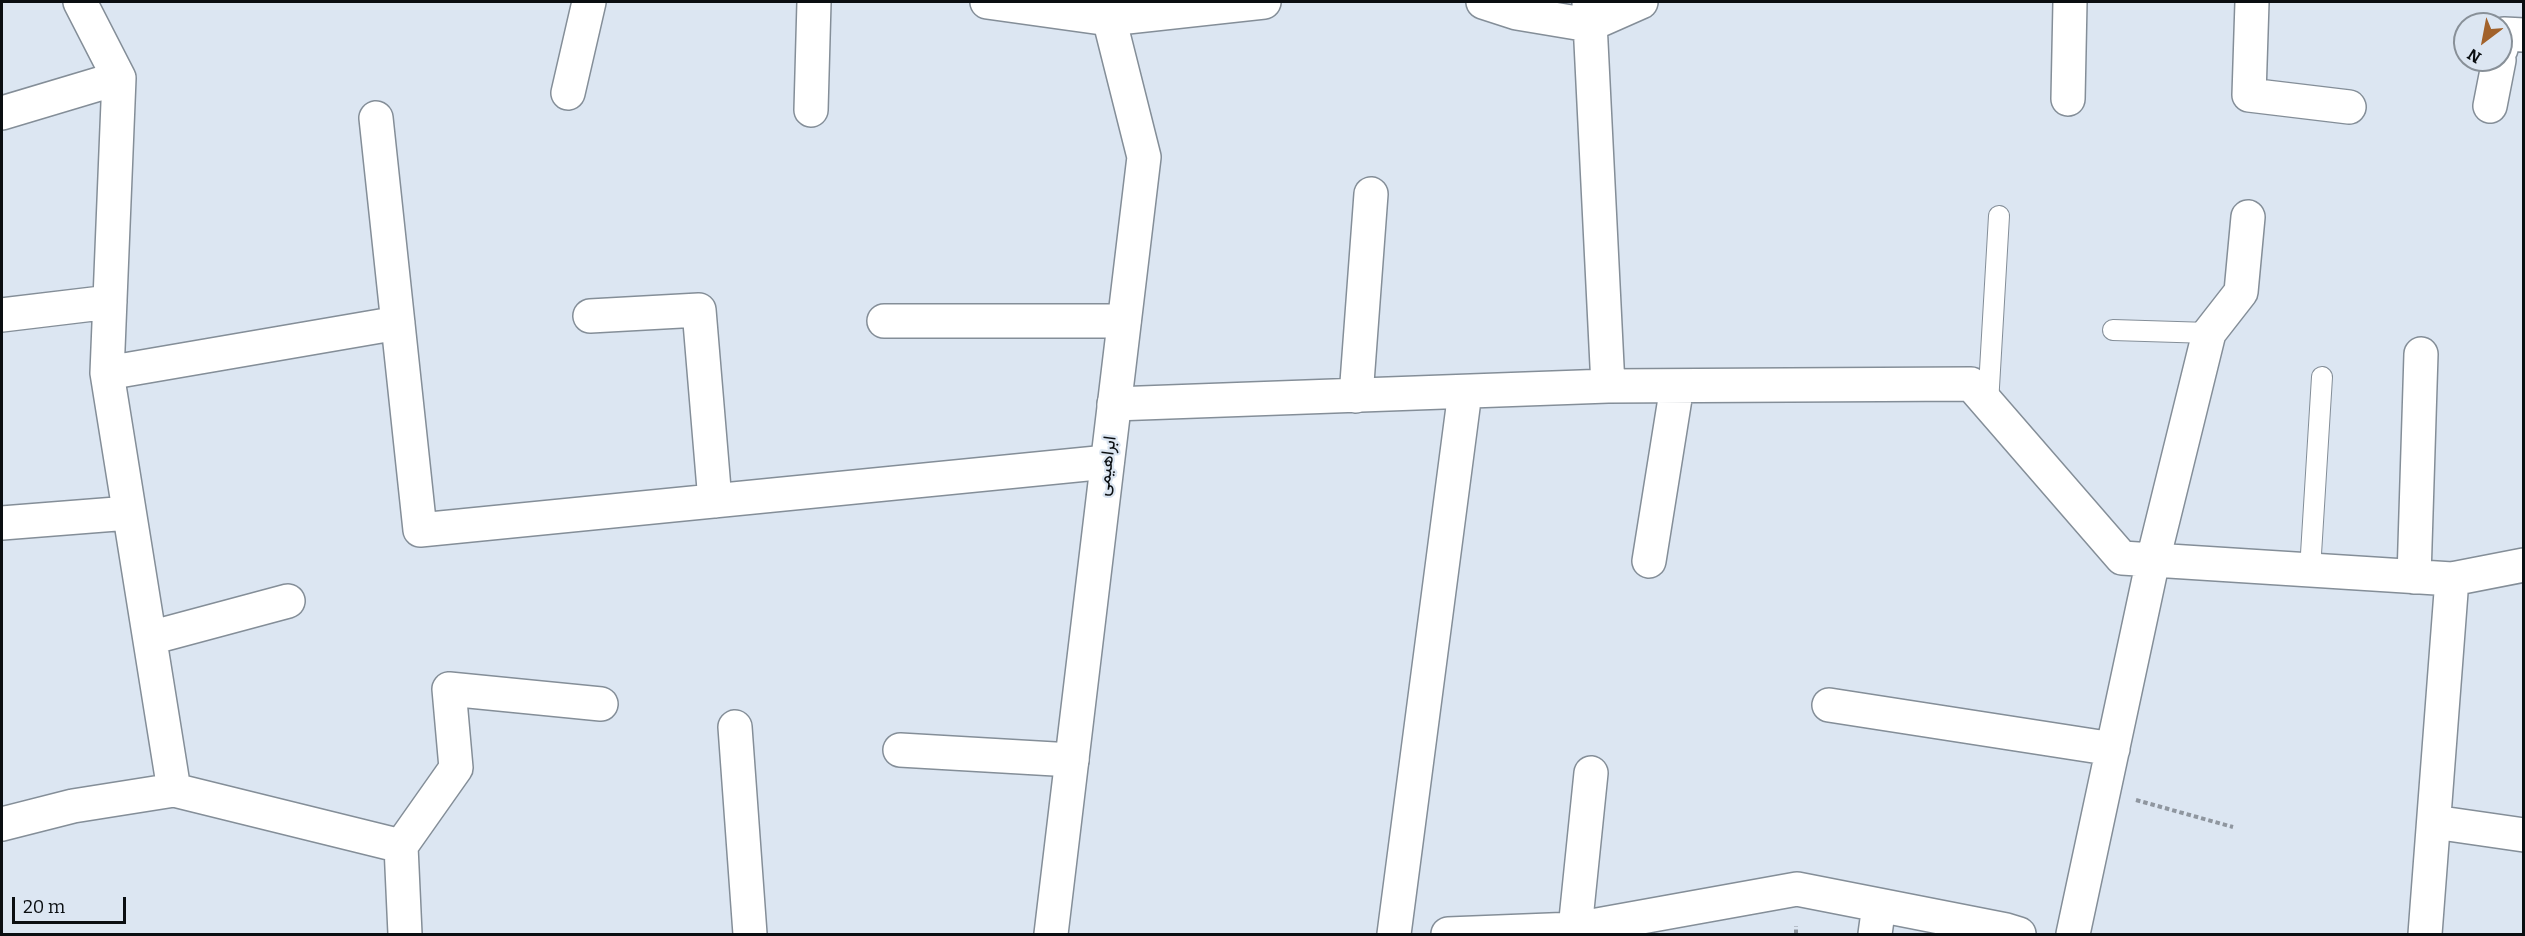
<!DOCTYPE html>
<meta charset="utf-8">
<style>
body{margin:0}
#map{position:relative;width:2525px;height:936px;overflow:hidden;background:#dce6f2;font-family:Bitter,serif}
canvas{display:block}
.frame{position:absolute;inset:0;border:3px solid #0a0e11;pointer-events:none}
.north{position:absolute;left:2453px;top:12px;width:60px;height:60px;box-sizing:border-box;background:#dce6f2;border:2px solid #889098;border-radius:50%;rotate:212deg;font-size:16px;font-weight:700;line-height:24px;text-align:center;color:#0a0e11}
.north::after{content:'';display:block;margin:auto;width:21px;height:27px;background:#a2622b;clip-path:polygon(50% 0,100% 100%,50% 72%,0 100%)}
.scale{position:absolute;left:12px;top:897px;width:114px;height:27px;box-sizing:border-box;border:3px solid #0a0e11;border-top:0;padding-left:8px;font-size:18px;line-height:21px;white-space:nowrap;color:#0a0e11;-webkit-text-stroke:4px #dce6f2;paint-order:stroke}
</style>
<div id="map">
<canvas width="2525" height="936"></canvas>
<div class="frame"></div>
<div class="north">N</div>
<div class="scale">20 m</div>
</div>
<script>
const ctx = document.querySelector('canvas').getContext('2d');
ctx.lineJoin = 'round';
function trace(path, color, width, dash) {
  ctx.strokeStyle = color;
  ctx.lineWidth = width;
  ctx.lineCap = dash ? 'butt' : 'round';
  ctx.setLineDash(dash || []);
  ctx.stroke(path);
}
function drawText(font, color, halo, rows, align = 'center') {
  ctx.font = font + ' Bitter,Vazirmatn,serif';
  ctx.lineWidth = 4.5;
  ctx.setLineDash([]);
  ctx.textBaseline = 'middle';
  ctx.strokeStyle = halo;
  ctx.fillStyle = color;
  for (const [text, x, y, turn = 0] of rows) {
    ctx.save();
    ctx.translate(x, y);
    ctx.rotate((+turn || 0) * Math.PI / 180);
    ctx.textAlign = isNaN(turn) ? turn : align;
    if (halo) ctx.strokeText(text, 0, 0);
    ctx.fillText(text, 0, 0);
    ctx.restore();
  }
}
const path = new Path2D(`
 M 2136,800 L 2233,827
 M 1796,934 L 1796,926`);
const lane = new Path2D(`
 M 2113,330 L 2209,333
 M 1988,404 L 1999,216
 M 2310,570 L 2322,377`);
const street = new Path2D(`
 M 80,2 L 119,78 L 107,373 L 174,790
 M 987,2 L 1109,19 L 1264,2
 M 1483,2 L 1517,13 L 1589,25 L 1641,2
 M 1589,2 L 1608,386
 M 2252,2 L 2249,95 L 2349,107
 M 2501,49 L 2504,34 L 2524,35
 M 568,93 L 589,2
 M 2068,99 L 2070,2
 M 2490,106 L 2499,60
 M 811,110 L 814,2
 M 2,113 L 119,78
 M 376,118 L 420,530 L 1107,462
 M 2,315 L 110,302
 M 590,316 L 699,310 L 715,501
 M 884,321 L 1124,321
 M 107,373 L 398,323
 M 1356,396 L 1371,194
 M 1114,404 L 1608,386 L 1971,384 L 2122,558 L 2452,579 L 2524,565
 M 2,523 L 129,513
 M 1649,561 L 1677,386
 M 2414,577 L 2421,354
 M 150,638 L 288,601
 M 1829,705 L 2113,749
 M 735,727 L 750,934
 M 900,750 L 1072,760
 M 1591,773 L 1575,929 L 1797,889 L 2006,930 L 2019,934
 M 2434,822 L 2524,835
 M 2,824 L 73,806 L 174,790 L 401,846 L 405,934
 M 401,846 L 456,768 L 449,689 L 601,704
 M 1394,934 L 1465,392
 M 1448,934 L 1575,929 L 1575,934
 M 1875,934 L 1879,905
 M 2073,934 L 2153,560 L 2209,333 L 2241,292 L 2248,217
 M 2425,934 L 2452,579`);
const secondary = new Path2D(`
 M 1051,934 L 1144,157 L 1105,2`);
const streetNames = [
 ["ابراهیمی",1107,466,-83]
];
trace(lane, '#848e98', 22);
trace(street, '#848e98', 36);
trace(secondary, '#848e98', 36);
trace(path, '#8f969f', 4, [4.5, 3]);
trace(lane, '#fff', 20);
trace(street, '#fff', 33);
trace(secondary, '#fff', 33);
drawText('18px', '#0a0e11', '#dce6f2', streetNames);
</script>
